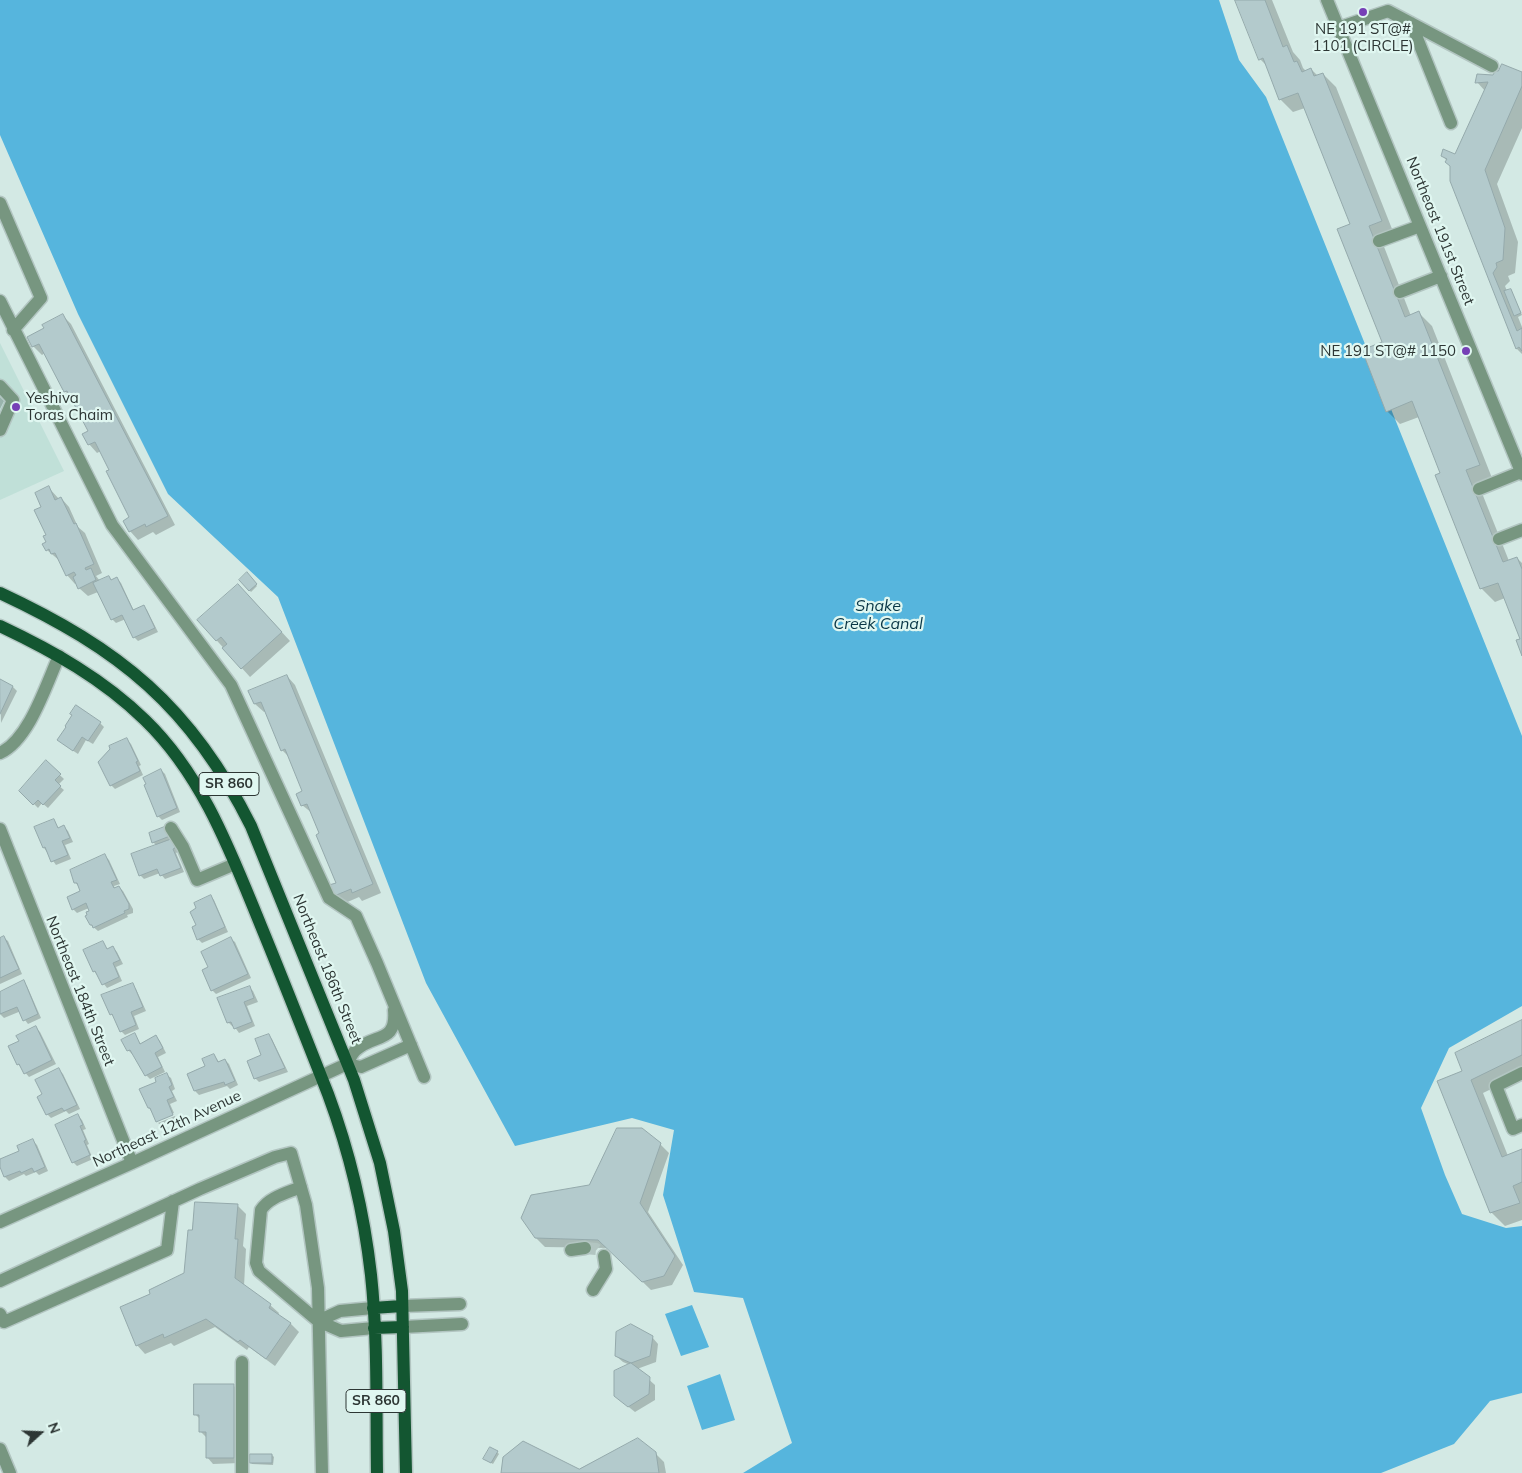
<!DOCTYPE html>
<style>
body{margin:0}
#map{position:relative;width:1522px;height:1473px;overflow:hidden;background:#d3e9e4;font-family:Mulish,sans-serif}
canvas{display:block}
.north{position:absolute;left:15px;top:1408px;width:50px;height:50px;-webkit-text-stroke:4px #e0f7f1;paint-order:stroke;rotate:70deg;font-size:14px;font-weight:700;line-height:20px;text-align:center;color:#2d3634}
.north::after{content:'';display:block;margin:auto;width:18px;height:22px;background:#2d3634;clip-path:polygon(50% 0,100% 100%,50% 72%,0 100%)}
</style>
<div id="map">
<canvas width="1522" height="1473"></canvas>
<div class="north">N</div>
</div>
<script>
const ctx = document.querySelector('canvas').getContext('2d');
ctx.lineJoin = 'round';
function fill(path, color) {
  ctx.fillStyle = color;
  ctx.fill(path, 'evenodd');
}
function trace(path, color, width, dash) {
  ctx.strokeStyle = color;
  ctx.lineWidth = width;
  ctx.lineCap = dash ? 'butt' : 'round';
  ctx.setLineDash(dash || []);
  ctx.stroke(path);
}
function drawText(font, color, halo, rows, align = 'center') {
  ctx.font = font + ' Mulish,sans-serif';
  ctx.lineWidth = 4.5;
  ctx.setLineDash([]);
  ctx.textBaseline = 'middle';
  ctx.strokeStyle = halo;
  ctx.fillStyle = color;
  for (const [text, x, y, turn = 0] of rows) {
    ctx.save();
    ctx.translate(x, y);
    ctx.rotate((+turn || 0) * Math.PI / 180);
    ctx.textAlign = isNaN(turn) ? turn : align;
    if (halo) ctx.strokeText(text, 0, 0);
    ctx.fillText(text, 0, 0);
    ctx.restore();
  }
}
const built = new Path2D(`
 M 0,343 L 64,471 L 0,500 Z`);
const water = new Path2D(`
 M 0,0 L 1219,0 L 1239,60 L 1266,97 L 1522,736 L 1522,1006 L 1449,1048 L 1421,1108 L 1445,1175 L 1462,1214 L 1506,1228 L 1522,1226 L 1522,1393 L 1490,1401 L 1454,1444 L 1381,1473 L 743,1473 L 792,1443 L 743,1298 L 694,1292 L 663,1195 L 674,1130 L 632,1118 L 515,1146 L 426,983 L 278,597 L 168,494 L 78,314 L 0,135 Z
 M 692,1305 L 709,1347 L 681,1356 L 665,1314 Z
 M 720,1374 L 735,1420 L 702,1430 L 687,1386 Z`);
const shadow = new Path2D(`
 M 1237,0 L 1272,0 L 1293,52 L 1300,60 L 1303,68 L 1306,71 L 1311,69 L 1318,76 L 1323,74 L 1336,87 L 1394,234 L 1381,239 L 1411,316 L 1419,313 L 1432,326 L 1492,478 L 1478,483 L 1509,561 L 1517,558 L 1522,563 L 1522,652 L 1521,639 L 1505,598 L 1495,602 L 1482,589 L 1437,475 L 1441,473 L 1419,417 L 1400,424 L 1387,411 L 1383,342 L 1352,224 L 1305,108 L 1293,112 L 1280,99 L 1267,66 L 1260,59 Z
 M 1502,66 L 1522,73 L 1522,128 L 1497,184 L 1518,242 L 1515,273 L 1508,276 L 1510,281 L 1505,286 L 1507,291 L 1511,290 L 1512,292 L 1522,315 L 1518,317 L 1522,327 L 1522,354 L 1517,349 L 1451,180 L 1451,166 L 1442,155 L 1455,156 L 1485,91 L 1477,82 L 1493,76 Z
 M 63,316 L 71,324 L 175,525 L 156,535 L 153,532 L 138,540 L 130,531 L 131,518 L 101,451 L 97,453 L 89,444 L 90,431 L 73,399 L 65,391 L 45,353 L 42,355 L 33,346 L 45,329 Z
 M 0,397 L 4,401 L 0,409 Z
 M 49,488 L 59,499 L 61,498 L 69,507 L 78,527 L 85,533 L 102,573 L 96,576 L 100,581 L 108,577 L 112,581 L 117,579 L 121,583 L 134,611 L 143,606 L 147,610 L 158,632 L 138,641 L 134,637 L 126,619 L 116,623 L 112,619 L 98,592 L 88,596 L 79,588 L 77,583 L 75,584 L 67,575 L 60,561 L 47,550 L 47,535 L 43,507 Z
 M 247,574 L 257,586 L 251,592 L 240,580 Z
 M 247,594 L 290,641 L 250,677 L 199,621 Z
 M 287,676 L 295,685 L 381,893 L 362,901 L 359,897 L 343,904 L 335,895 L 337,883 L 312,813 L 302,805 L 304,792 L 290,758 L 282,750 L 266,711 L 264,712 L 255,704 Z
 M 0,681 L 13,687 L 17,691 L 1,723 Z
 M 100,723 L 104,727 L 93,744 L 86,740 L 78,754 L 63,744 Z
 M 127,740 L 131,744 L 141,765 L 139,766 L 143,775 L 115,789 L 111,785 Z
 M 46,762 L 64,779 L 58,785 L 64,790 L 48,808 L 42,803 L 38,808 L 21,791 Z
 M 161,770 L 165,774 L 180,812 L 162,820 L 158,816 Z
 M 54,821 L 59,829 L 64,827 L 68,831 L 73,842 L 65,845 L 71,859 L 56,865 L 44,848 Z
 M 166,828 L 171,838 L 170,838 L 175,844 L 178,852 L 176,853 L 184,872 L 165,879 L 160,873 L 144,879 L 140,875 L 157,846 L 153,842 Z
 M 105,856 L 109,860 L 120,884 L 114,886 L 115,889 L 119,887 L 123,891 L 133,909 L 133,913 L 127,915 L 128,917 L 98,931 L 91,925 L 91,911 L 89,908 L 77,913 L 73,909 L 82,891 L 75,882 Z
 M 210,896 L 214,900 L 228,932 L 202,943 L 198,939 L 198,926 Z
 M 4,938 L 8,941 L 22,974 L 0,984 L 0,939 Z
 M 231,939 L 235,942 L 251,978 L 216,994 L 212,990 L 210,968 Z
 M 103,943 L 108,950 L 113,948 L 117,952 L 123,964 L 116,967 L 122,981 L 107,988 L 94,971 Z
 M 23,982 L 27,986 L 41,1018 L 28,1024 L 25,1020 L 21,1011 L 4,1018 L 0,1014 L 0,993 Z
 M 132,985 L 136,989 L 146,1011 L 134,1016 L 139,1029 L 125,1035 L 121,1031 L 116,1018 L 111,1014 Z
 M 249,987 L 253,991 L 258,1002 L 247,1006 L 255,1026 L 239,1033 L 234,1026 L 232,1026 L 228,1022 Z
 M 1522,1022 L 1522,1074 L 1483,1093 L 1508,1156 L 1522,1151 L 1522,1220 L 1505,1226 L 1491,1212 L 1463,1072 Z
 M 36,1028 L 40,1032 L 56,1064 L 29,1077 L 18,1064 L 21,1042 Z
 M 134,1035 L 141,1044 L 156,1037 L 160,1041 L 166,1053 L 158,1057 L 165,1072 L 150,1079 L 146,1075 L 133,1053 L 132,1054 L 128,1050 Z
 M 268,1035 L 272,1039 L 288,1072 L 259,1082 L 255,1078 Z
 M 214,1055 L 219,1062 L 225,1060 L 229,1064 L 238,1085 L 230,1089 L 227,1086 L 199,1095 L 195,1091 L 189,1074 L 207,1067 Z
 M 59,1070 L 63,1074 L 80,1109 L 69,1114 L 66,1111 L 51,1118 L 47,1114 L 44,1095 Z
 M 167,1075 L 171,1078 L 175,1089 L 172,1091 L 177,1101 L 170,1104 L 174,1113 L 157,1120 L 149,1108 L 158,1082 Z
 M 78,1116 L 82,1120 L 86,1129 L 83,1130 L 89,1144 L 87,1145 L 93,1159 L 77,1166 L 73,1162 Z
 M 175,1116 L 176,1119 L 161,1125 L 158,1123 Z
 M 33,1141 L 37,1145 L 48,1171 L 39,1175 L 36,1172 L 26,1176 L 24,1174 L 9,1181 L 5,1177 L 0,1160 L 20,1152 Z
 M 660,1144 L 669,1153 L 648,1212 L 683,1265 L 672,1285 L 651,1290 L 608,1248 L 545,1247 L 536,1238 L 590,1186 Z
 M 238,1206 L 246,1214 L 243,1246 L 246,1249 L 244,1286 L 270,1305 L 279,1313 L 278,1315 L 291,1324 L 299,1332 L 275,1366 L 249,1347 L 247,1350 L 215,1327 L 174,1346 L 171,1343 L 145,1354 L 137,1345 L 152,1295 L 185,1274 L 194,1231 Z
 M 652,1337 L 658,1344 L 656,1362 L 637,1369 L 655,1385 L 655,1400 L 635,1412 L 615,1396 L 630,1365 L 623,1362 L 616,1356 Z
 M 233,1385 L 240,1392 L 240,1463 L 213,1464 L 207,1457 L 207,1438 L 200,1431 L 200,1419 L 195,1414 Z
 M 497,1452 L 499,1454 L 493,1464 L 486,1460 Z
 M 655,1453 L 664,1462 L 666,1473 L 502,1473 L 579,1470 Z
 M 272,1455 L 274,1457 L 273,1465 L 252,1464 L 251,1463 Z`);
const building = new Path2D(`
 M 1235,0 L 1265,0 L 1283,47 L 1287,45 L 1294,62 L 1297,61 L 1302,72 L 1311,68 L 1314,76 L 1323,73 L 1382,221 L 1369,226 L 1405,317 L 1419,311 L 1480,465 L 1466,470 L 1503,562 L 1517,557 L 1522,569 L 1522,656 L 1516,640 L 1520,639 L 1498,583 L 1480,589 L 1435,475 L 1440,473 L 1412,401 L 1386,412 L 1362,350 L 1382,342 L 1337,229 L 1350,224 L 1298,93 L 1279,100 L 1263,58 L 1259,60 Z
 M 1502,64 L 1522,72 L 1522,86 L 1485,170 L 1505,228 L 1503,260 L 1496,263 L 1497,267 L 1493,273 L 1517,331 L 1522,328 L 1522,351 L 1519,347 L 1516,349 L 1450,181 L 1450,166 L 1445,162 L 1447,159 L 1441,156 L 1443,149 L 1455,154 L 1488,82 L 1475,83 L 1477,74 L 1493,75 L 1495,71 L 1498,71 Z
 M 1511,289 L 1521,313 L 1514,316 L 1504,291 Z
 M 63,314 L 168,516 L 146,527 L 145,524 L 129,532 L 123,521 L 129,517 L 106,471 L 109,470 L 95,442 L 88,445 L 82,434 L 88,431 L 67,391 L 64,392 L 39,344 L 32,347 L 27,337 L 44,328 L 42,325 Z
 M 49,486 L 55,500 L 61,497 L 74,524 L 76,523 L 94,564 L 85,568 L 86,570 L 91,568 L 96,580 L 78,589 L 73,577 L 76,575 L 74,572 L 66,576 L 55,553 L 51,554 L 49,549 L 46,551 L 42,544 L 46,542 L 43,536 L 46,535 L 34,510 L 41,507 L 35,493 Z
 M 247,572 L 257,584 L 249,591 L 239,580 Z
 M 109,576 L 111,580 L 117,577 L 133,610 L 144,605 L 155,628 L 133,638 L 122,615 L 111,620 L 93,583 Z
 M 238,584 L 282,632 L 241,669 L 222,648 L 227,644 L 221,637 L 216,641 L 197,620 Z
 M 287,675 L 373,884 L 352,893 L 351,889 L 334,896 L 329,885 L 336,883 L 316,835 L 319,833 L 307,804 L 301,806 L 296,794 L 302,791 L 285,749 L 281,751 L 261,702 L 254,704 L 248,691 Z
 M 0,679 L 13,686 L 0,714 Z
 M 76,705 L 101,722 L 88,741 L 82,737 L 73,751 L 57,740 L 66,727 L 65,726 L 72,715 L 70,714 Z
 M 127,738 L 138,761 L 136,762 L 140,771 L 110,786 L 98,762 L 110,749 L 109,746 Z
 M 46,760 L 61,774 L 55,780 L 61,786 L 43,805 L 38,800 L 33,805 L 19,791 Z
 M 161,769 L 177,808 L 157,817 L 144,785 L 146,784 L 143,778 Z
 M 54,819 L 58,828 L 64,825 L 70,838 L 62,841 L 68,855 L 51,862 L 45,847 L 43,848 L 34,827 Z
 M 167,826 L 170,836 L 152,843 L 149,833 Z
 M 172,839 L 175,848 L 173,849 L 181,868 L 160,876 L 157,869 L 139,876 L 131,854 Z
 M 105,854 L 117,880 L 111,882 L 114,888 L 119,886 L 129,904 L 129,909 L 124,911 L 125,913 L 93,928 L 92,925 L 90,925 L 85,916 L 87,915 L 86,912 L 89,911 L 86,903 L 72,910 L 67,897 L 80,891 L 77,883 L 74,883 L 70,870 Z
 M 211,895 L 225,927 L 197,940 L 192,927 L 196,925 L 190,912 L 196,908 L 194,903 Z
 M 4,936 L 19,969 L 0,978 L 0,938 Z
 M 231,937 L 248,974 L 211,991 L 202,970 L 208,967 L 201,952 Z
 M 103,941 L 107,949 L 113,946 L 120,960 L 113,963 L 119,977 L 102,985 L 95,971 L 93,972 L 83,950 Z
 M 24,980 L 38,1014 L 23,1021 L 17,1007 L 0,1014 L 0,992 Z
 M 133,983 L 143,1007 L 131,1012 L 136,1025 L 120,1032 L 112,1014 L 110,1015 L 101,995 Z
 M 250,986 L 254,998 L 244,1002 L 252,1022 L 234,1029 L 231,1022 L 227,1023 L 217,998 Z
 M 1522,1020 L 1522,1055 L 1471,1080 L 1502,1157 L 1522,1149 L 1522,1182 L 1513,1186 L 1520,1203 L 1490,1213 L 1437,1081 L 1462,1071 L 1455,1053 Z
 M 36,1026 L 52,1060 L 24,1074 L 19,1064 L 17,1065 L 8,1046 L 19,1041 L 16,1036 Z
 M 135,1033 L 140,1044 L 156,1035 L 163,1048 L 155,1053 L 162,1067 L 145,1076 L 130,1050 L 127,1051 L 121,1040 Z
 M 269,1034 L 285,1068 L 254,1079 L 247,1061 L 261,1055 L 255,1039 Z
 M 214,1054 L 218,1062 L 225,1059 L 235,1081 L 225,1085 L 224,1082 L 194,1091 L 187,1074 L 205,1066 L 202,1059 Z
 M 59,1068 L 77,1105 L 64,1111 L 62,1108 L 46,1115 L 37,1097 L 42,1094 L 35,1080 Z
 M 167,1073 L 172,1085 L 169,1087 L 174,1097 L 167,1100 L 173,1115 L 156,1122 L 150,1108 L 148,1108 L 139,1089 L 156,1082 L 155,1078 Z
 M 78,1114 L 83,1125 L 80,1126 L 86,1140 L 84,1141 L 90,1155 L 72,1163 L 55,1125 Z
 M 617,1128 L 642,1128 L 661,1143 L 640,1203 L 675,1256 L 664,1276 L 642,1282 L 598,1240 L 535,1238 L 521,1218 L 531,1195 L 589,1185 Z
 M 33,1139 L 45,1167 L 34,1172 L 32,1168 L 21,1173 L 20,1171 L 4,1177 L 0,1167 L 0,1159 L 19,1151 L 17,1146 Z
 M 195,1202 L 238,1204 L 235,1239 L 238,1239 L 235,1278 L 271,1304 L 269,1308 L 291,1323 L 266,1359 L 240,1340 L 238,1342 L 206,1319 L 164,1338 L 163,1334 L 136,1346 L 120,1307 L 150,1294 L 149,1290 L 184,1273 L 188,1230 L 192,1230 Z
 M 631,1324 L 653,1336 L 650,1356 L 631,1363 L 615,1356 L 616,1332 Z
 M 631,1363 L 650,1377 L 649,1394 L 628,1407 L 614,1396 L 614,1371 Z
 M 194,1384 L 234,1384 L 234,1458 L 206,1458 L 206,1432 L 199,1432 L 199,1415 L 194,1415 Z
 M 638,1438 L 656,1452 L 659,1473 L 501,1473 L 503,1457 L 523,1441 L 579,1469 Z
 M 490,1447 L 498,1451 L 491,1463 L 483,1459 Z
 M 250,1454 L 272,1454 L 272,1463 L 250,1463 Z`);
const minorTunnel = new Path2D(`
 M 585,1248 L 596,1249 L 604,1256`);
const minor = new Path2D(`
 M 1327,0 L 1522,474
 M 1411,23 L 1451,123
 M 1338,28 L 1388,11 L 1492,66
 M 0,203 L 41,298 L 13,330
 M 1379,241 L 1420,226
 M 1400,292 L 1441,276
 M 0,301 L 112,525 L 231,685 L 329,898 L 356,916 L 377,963 L 424,1077
 M 0,386 L 13,400 L 0,430
 M 1479,489 L 1521,472
 M 1499,539 L 1522,530
 M 0,753 C 29,740 46,685 59,656
 M 171,828 L 183,847 L 197,880 L 235,864
 M 0,829 L 132,1163
 M 394,1010 C 397,1044 374,1033 356,1050 C 352,1053 350,1059 347,1064 L 361,1067 L 411,1045
 M 1522,1073 L 1496,1086 L 1513,1129 L 1522,1125
 M 301,1187 C 287,1193 269,1197 261,1210 L 256,1263 L 259,1271 L 318,1321 L 341,1331 L 374,1328
 M 0,1222 L 132,1163 L 347,1064
 M 571,1250 L 585,1248
 M 0,1281 L 200,1189 L 275,1157 L 291,1153 L 306,1205 L 318,1288 L 322,1473
 M 593,1290 L 606,1269 L 604,1256
 M 402,1306 L 460,1304
 M 0,1314 L 4,1322 L 167,1250 L 173,1201
 M 318,1321 L 340,1311 L 373,1308
 M 403,1327 L 462,1324
 M 0,1449 L 10,1473
 M 242,1473 L 242,1362`);
const major = new Path2D(`
 M 0,593 C 120,649 191,706 251,826 L 354,1080 L 380,1163 L 394,1231 L 402,1291 L 406,1473
 M 0,626 C 53,651 103,679 145,720 C 203,776 231,853 261,926 C 284,982 306,1038 328,1094 C 350,1153 364,1213 371,1275 C 378,1340 376,1407 377,1473
 M 373,1308 L 402,1306
 M 374,1328 L 403,1327`);
const markers = [
 [1363,12,5,"#7640b6"],
 [1466,351,5,"#7640b6"],
 [16,407,5,"#7640b6"]
];
const shields = [
 [229,784,60],
 [376,1401,60]
];
const shieldNames = [
 ["SR 860",229,784],
 ["SR 860",376,1401]
];
const poiNames = [
 ["NE 191 ST@#",1363,29],
 ["1101 (CIRCLE)",1363,46],
 ["NE 191 ST@# 1150",1456,351,"right"],
 ["Yeshiva",26,398,"left"],
 ["Toras Chaim",26,415,"left"]
];
const streetNames = [
 ["Northeast 191st Street",1440,231,68],
 ["Northeast 186th Street",327,969,68],
 ["Northeast 184th Street",80,991,68],
 ["Northeast 12th Avenue",167,1129,-25]
];
const waterNames = [
 ["Snake",878,606],
 ["Creek Canal",878,624]
];
fill(built, '#c0e0d8');
fill(water, '#56b5dd');
fill(shadow, '#0003');
fill(building, '#b3cacc');
trace(building, '#94a9ab', 1);
trace(minorTunnel, '#b2c5c1', 12, [12, 6]);
trace(minor, '#b2c5c1', 15);
trace(major, '#b2c5c1', 15);
trace(minor, '#779680', 12);
trace(major, '#135631', 12);
for (const [x, y, r, color] of markers) {
  const dot = new Path2D();
  dot.arc(x, y, r, 0, 2 * Math.PI);
  ctx.fillStyle = color;
  ctx.fill(dot);
  trace(dot, '#e0f7f1', 2);
}
for (const [x, y, w] of shields) {
  const box = new Path2D();
  box.roundRect(x - w / 2, y - 11.5, w, 23, 4);
  ctx.fillStyle = '#e0f7f1';
  ctx.fill(box);
  trace(box, '#2d3634', 1);
}
drawText('bold 14px', '#2d3634', null, shieldNames);
drawText('15px', '#2d3634', '#e0f7f1', poiNames);
drawText('15px', '#2d3634', '#e0f7f1', streetNames);
drawText('italic 16px', '#093646', '#e0f7f1', waterNames);
</script>
